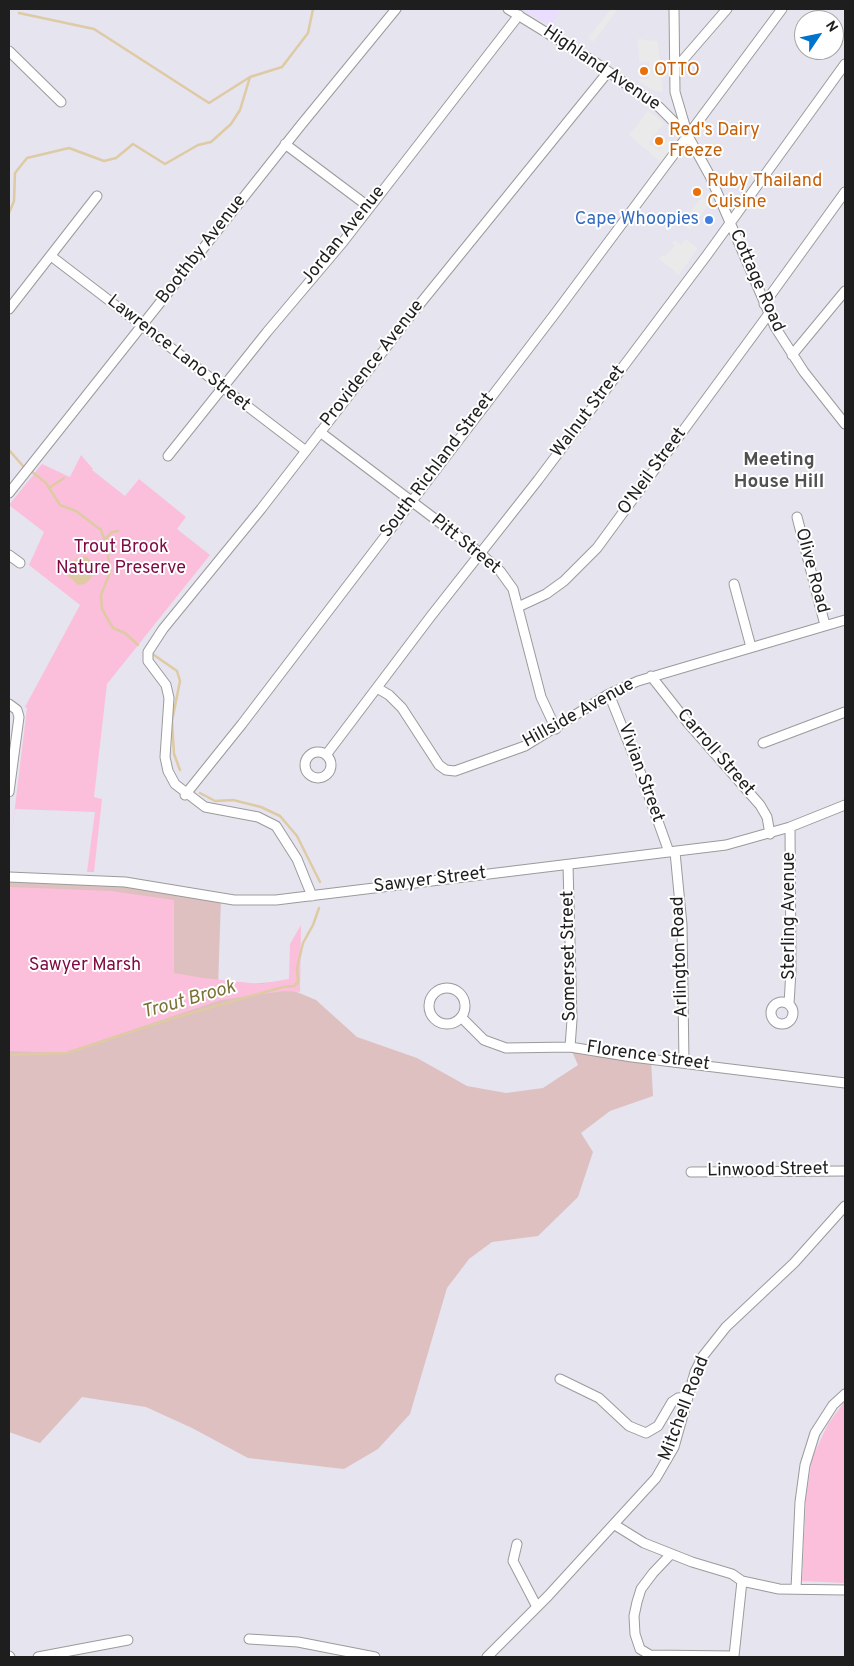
<!DOCTYPE html>
<html>
<head>
<meta charset="utf-8">
<style>
  body { margin:0 }
  #map { position:relative; width:854px; height:1666px; overflow:hidden; background:#e5e4ef; font-family:Overpass,sans-serif }
  canvas { display:block }
  .frame { position:absolute; inset:0; border:10px solid #1e1e1e; pointer-events:none }
  .north { position:absolute; left:794px; top:10px; width:50px; height:50px; box-sizing:border-box; background:#fff; border:1px solid #a5a5a5; border-radius:50%; rotate:56deg; font-size:14px; font-weight:700; line-height:20px; text-align:center; color:#1e1e1e }
  .north::after { content:''; display:block; margin:auto; width:18px; height:22px; background:#0074cc; clip-path:polygon(50% 0,100% 100%,50% 72%,0 100%) }
</style>
</head>
<body>
<div id="map">
<canvas width="854" height="1666"></canvas>
<div class="frame"></div>
<div class="north">N</div>
</div>
<script>
const ctx = document.querySelector('canvas').getContext('2d');
ctx.lineJoin = 'round';
function fillPath(path, color) { ctx.fillStyle = color; ctx.fill(path, 'evenodd'); }
const poly = rows => new Path2D(rows.map(r => 'M' + r).join(''));
function stroke(path, color, width, dash) { ctx.strokeStyle = color; ctx.lineWidth = width; ctx.lineCap = dash ? 'butt' : 'round'; ctx.setLineDash(dash || []); ctx.stroke(path); }
function write(font, color, halo, rows, align = 'center') {
  ctx.font = font + ' Overpass,sans-serif'; ctx.lineWidth = 4; ctx.setLineDash([]); ctx.textBaseline = 'middle'; ctx.strokeStyle = halo; ctx.fillStyle = color; for (const [text, x, y, turn = 0] of rows) {
    ctx.save(); ctx.translate(x, y); ctx.rotate((+turn || 0) * Math.PI / 180); ctx.textAlign = isNaN(turn) ? turn : align; if (halo) ctx.strokeText(text, 0, 0); ctx.fillText(text, 0, 0); ctx.restore();
  }
}
fillPath(poly([
  [520,9,560,9,552,25]
]), '#ebddff');
fillPath(poly([
  [9,877,92,879,221,898,218,987,273,982,316,1000,357,1037,417,1058,467,1086,506,1093,543,1088,578,1065,570,1047,651,1060,653,1096,610,1111,581,1133,593,1152,578,1197,538,1236,492,1242,469,1259,447,1288,410,1414,378,1449,344,1469,248,1458,192,1428,146,1407,82,1397,40,1443,9,1432]
]), '#dec0c1');
fillPath(poly([
  [81,455,93,469,92,470,125,496,139,479,186,517,177,529,210,555,107,684,94,797,102,799,94,872,87,872,95,812,15,809,9,856,27,708,25,707,80,605,29,565,44,532,9,505,42,464,70,477],
  [9,887,111,891,174,900,174,973,203,978,260,984,289,979,290,944,301,925,300,992,284,991,221,1000,63,1053,9,1051],
  [845,1401,845,1583,802,1581,806,1498,812,1458,828,1424]
]), '#fbbfdc');
fillPath(poly([
  [611,9,618,9,593,42,588,38],
  [638,39,658,41,663,92,653,90,639,82,639,79,649,79,649,62,639,62],
  [648,111,664,123,649,143,659,151,668,139,674,145,662,163,629,135],
  [703,196,708,205,690,230,680,223],
  [686,239,698,248,679,275,659,259,662,255,665,256,675,245,672,243,675,240,681,245]
]), '#eaeaea');
fillPath(poly([
  [86,556,94,565,91,578,85,584,78,585,59,568,63,564,72,564,76,558]
]), '#decaa3');
stroke(poly([
  [19,13,94,29,209,103,250,77,282,67,308,33,313,9],
  [9,213,14,201,15,173,27,158,69,148,104,161,116,158,133,144,165,164,198,145,211,142,231,124,240,110,250,77],
  [9,450,23,466],
  [31,471,46,483,60,505,76,511,101,530,107,546,110,572,101,595,102,609,113,628,125,633,138,645],
  [49,488,64,478],
  [106,538,112,532,118,531],
  [154,655,177,671,180,681,172,721,174,754,180,770],
  [200,793,215,801,233,800,261,807,280,816,297,836,320,882],
  [9,1055,67,1053,170,1019,283,987,294,986,298,982,297,968,303,943,313,925,319,908]
]), '#decaa3', 2.5);
const minor = poly([
  [508,9,596,63,659,107,684,132],
  [674,9,675,92,688,136,710,176,775,327,804,372,845,424],
  [9,51,61,102],
  [674,64,682,61,727,9],
  [285,144,369,207],
  [51,256,306,451],
  [764,304,845,192],
  [9,309,97,196],
  [792,355,845,291],
  [320,432,480,553,500,571,513,589,541,697,556,729],
  [168,456,267,332,343,242,519,15],
  [9,493,301,125,396,9],
  [797,517,825,625],
  [9,555,20,563],
  [734,584,751,647],
  [518,607,546,594,564,581,597,548,768,315],
  [651,676,688,723,760,805,767,817,770,834],
  [377,688,389,695,402,708,439,765,446,770,455,771,525,746,609,694,638,681,845,620],
  [609,694,641,774,669,852],
  [9,704,17,710,19,717,9,792],
  [763,743,845,712],
  '305 765a13 13 0 1 1 26 0a13 13 0 1 1-26 0Z',
  [326,755,431,616,538,480,707,255,845,64],
  [185,795,242,724,557,311,782,9],
  [675,852,682,925,684,1063],
  [568,865,572,1020,570,1047],
  [9,877,125,882,234,900,276,900,726,845,790,827,845,805],
  [312,896,297,859,276,826,258,817,205,807,175,784,168,771,165,757,169,698,166,685,148,661,148,652,163,629,261,509,415,310,608,72],
  '429 1006a18 18 0 1 1 36 0a18 18 0 1 1-36 0Z',
  '771 1013a11 11 0 1 1 22 0a11 11 0 1 1-22 0Z',
  [789,1004,791,970,790,827],
  [461,1017,484,1040,506,1048,570,1047,632,1057,845,1083],
  [691,1172,845,1171],
  [560,1379,599,1398,629,1426,646,1433,658,1426,672,1402,678,1398,688,1397],
  [615,1525,644,1543,692,1562,732,1574,742,1581,779,1589,845,1590],
  [517,1544,513,1561,537,1607],
  [671,1554,653,1573,641,1589,637,1602,634,1616,635,1634,640,1649,650,1655,734,1656,742,1581],
  [796,1589,800,1502,805,1465,815,1433,833,1405,845,1394],
  [249,1639,298,1642,375,1657],
  [9,1656,10,1657],
  [38,1657,128,1640],
  [487,1657,548,1596,656,1478,674,1447,695,1372,703,1356,726,1327,794,1263,845,1206]
]);
stroke(minor, '#9b9b9b', 11);
stroke(minor, '#fff', 9);
for (const [x, y, r, color] of [
  [644,71,5,"#e8710a"],
  [659,141,5,"#e8710a"],
  [697,192,5,"#e8710a"],
  [709,220,5,"#3f7fe0"]
]) { const dot = new Path2D(); dot.arc(x, y, r, 0, 2 * Math.PI); ctx.fillStyle = color; ctx.fill(dot); stroke(dot, '#fff', 2); }
write('18px', '#1e1e1e', '#fff', [
  ["Highland Avenue",601,69,34],
  ["Jordan Avenue",344,236,-51],
  ["Boothby Avenue",202,250,-52],
  ["Cottage Road",756,281,66],
  ["Lawrence Lano Street",178,354,38],
  ["Providence Avenue",373,364,-52],
  ["Walnut Street",589,412,-53],
  ["South Richland Street",438,466,-53],
  ["O'Neil Street",653,472,-54],
  ["Pitt Street",465,545,39],
  ["Olive Road",811,571,75],
  ["Hillside Avenue",579,714,-29],
  ["Carroll Street",715,753,49],
  ["Vivian Street",640,773,70],
  ["Sawyer Street",430,881,-7],
  ["Sterling Avenue",790,916,-90],
  ["Somerset Street",570,956,-91],
  ["Arlington Road",681,957,-92],
  ["Florence Street",648,1057,8],
  ["Linwood Street",768,1171,-1],
  ["Mitchell Road",685,1409,-69]
]);
write('18px', '#c56008', '#fff', [
  ["OTTO",654,71],
  ["Red's Dairy",669,131],
  ["Freeze",669,152],
  ["Ruby Thailand",707,182],
  ["Cuisine",707,203]
], 'left');
write('18px', '#366cbe', '#fff', [
  ["Cape Whoopies",699,220]
], 'right');
write('18px', '#7f0942', '#fff', [
  ["Trout Brook",121,548],
  ["Nature Preserve",121,569],
  ["Sawyer Marsh",85,966]
]);
write('bold 19px', '#515151', '#fff', [
  ["Meeting",779,461],
  ["House Hill",779,483]
]);
write('italic 19px', '#787335', '#fff', [
  ["Trout Brook",189,1001,-16]
]);
</script>
</body>
</html>
